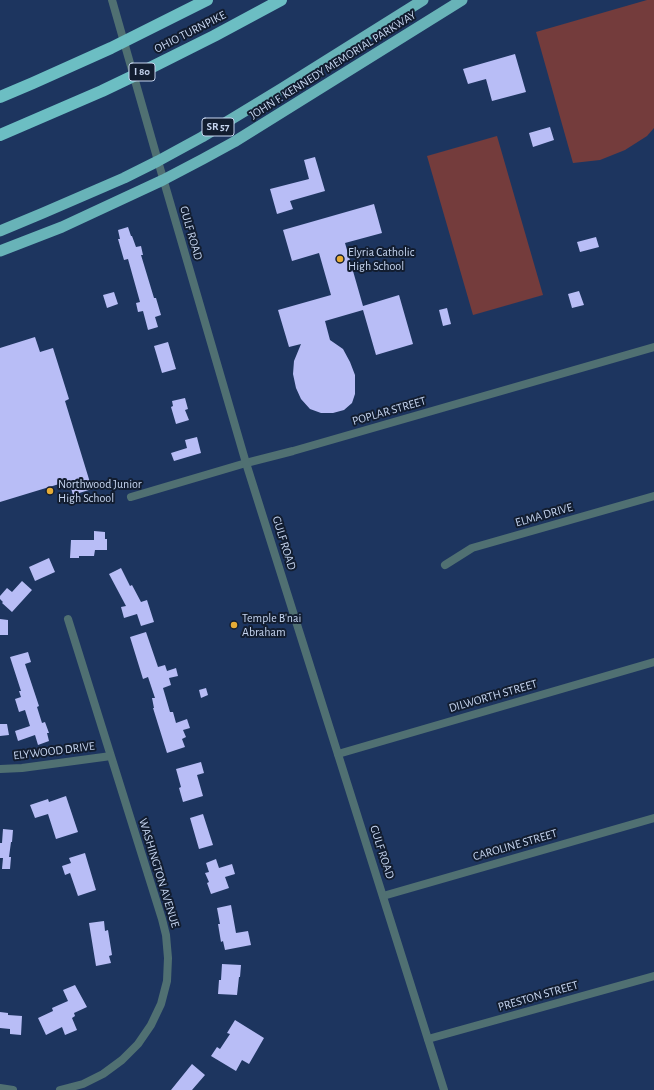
<!DOCTYPE html>
<html>
<head>
<meta charset="utf-8">
<style>
  body { margin:0 }
  canvas { display:block; background:#1d355f }
</style>
</head>
<body>
<canvas width="654" height="1090"></canvas>
<script>
const ctx = document.querySelector('canvas').getContext('2d');
ctx.lineJoin = 'round';
function fillPath(path, color) { ctx.fillStyle = color; ctx.fill(path, 'evenodd'); }
const poly = rows => new Path2D(rows.map(r => 'M' + r).join(''));
function stroke(path, color, width, dash) { ctx.strokeStyle = color; ctx.lineWidth = width; ctx.lineCap = dash ? 'butt' : 'round'; ctx.setLineDash(dash || []); ctx.stroke(path); }
function write(font, color, halo, rows, align = 'center') {
  ctx.font = font + ' "Alegreya Sans",sans-serif'; ctx.lineWidth = 4; ctx.setLineDash([]); ctx.textBaseline = 'middle'; ctx.strokeStyle = halo; ctx.fillStyle = color; for (const [text, x, y, turn = 0] of rows) {
    ctx.save(); ctx.translate(x, y); ctx.rotate((+turn || 0) * Math.PI / 180); ctx.textAlign = isNaN(turn) ? turn : align; if (halo) ctx.strokeText(text, 0, 0); ctx.fillText(text, 0, 0); ctx.restore();
  }
}
fillPath(poly([
  [647,0,654,0,654,128,647,136,625,150,600,160,573,163,536,32],
  [497,136,543,295,473,315,427,156]
]), '#743c3c');
fillPath(poly([
  [515,54,526,92,492,101,486,79,468,84,463,69],
  [550,127,554,140,533,147,529,133],
  [315,157,325,191,290,201,293,209,277,214,270,189,309,179,304,160],
  [374,204,382,233,345,243,363,306,399,295,413,344,376,355,363,310,325,321,330,340,343,349,350,362,355,375,355,394,352,403,344,410,333,413,321,413,310,409,301,399,296,388,293,374,294,361,301,344,289,347,278,310,331,295,319,253,292,261,283,230],
  [128,227,131,236,132,236,136,247,141,246,143,255,141,255,154,298,156,298,161,315,155,317,158,327,148,330,143,311,138,312,136,303,140,302,128,259,124,260,118,239,120,239,118,230],
  [596,237,599,247,580,252,577,242],
  [579,291,584,305,572,308,568,294],
  [114,292,118,304,107,308,103,295],
  [447,308,451,324,443,326,439,310],
  [35,337,40,352,53,348,69,399,65,401,92,489,73,495,69,481,0,502,0,348],
  [168,342,176,369,162,373,154,346],
  [185,398,188,409,185,410,189,420,176,424,171,407,173,406,172,401],
  [197,437,201,453,174,461,171,453,187,448,185,440],
  [94,531,105,532,105,539,107,539,107,550,95,550,94,556,79,556,79,558,70,558,71,540,94,540],
  [49,558,55,572,35,581,29,567],
  [121,568,130,586,132,585,141,602,147,600,154,622,141,626,137,614,124,618,121,607,126,606,109,574],
  [22,581,32,590,12,612,2,603,3,602,0,599,0,596,7,588,12,592],
  [0,619,8,620,8,635,0,635],
  [146,632,158,667,165,665,167,671,176,668,178,676,169,678,171,685,163,688,170,712,173,712,176,723,187,719,190,728,183,730,186,737,182,739,185,747,167,753,153,708,154,708,152,698,155,698,148,677,143,679,130,637],
  [28,652,31,662,25,664,39,706,37,707,42,723,45,722,49,733,47,733,49,741,38,745,35,735,18,741,15,731,30,726,25,710,19,712,15,699,21,697,19,691,21,691,10,657],
  [206,688,208,695,201,698,199,690],
  [0,724,7,724,9,735,0,736],
  [201,762,204,773,197,775,203,796,183,802,179,788,181,787,176,769],
  [66,796,78,832,56,839,48,814,35,818,30,805,48,799,49,802],
  [203,814,213,845,199,849,190,818],
  [3,829,13,830,12,842,11,842,9,857,11,857,10,869,2,869,3,858,0,858,0,843,2,843],
  [85,853,96,890,78,896,70,873,65,875,62,866,71,863,69,858],
  [216,859,219,868,232,864,235,874,225,877,229,888,211,894,207,883,209,882,205,873,209,872,206,863],
  [231,905,236,933,248,931,251,945,225,950,223,941,221,942,218,924,220,924,217,908],
  [104,921,105,931,108,930,112,955,109,956,111,963,96,966,89,923],
  [222,964,241,965,240,977,239,977,237,995,218,994,219,980,221,980],
  [75,985,87,1007,74,1013,75,1016,72,1018,77,1030,65,1035,62,1027,46,1035,38,1018,53,1011,52,1008,68,1001,63,990],
  [0,1012,8,1013,8,1015,22,1016,21,1035,10,1034,10,1029,0,1028],
  [235,1020,264,1038,249,1064,242,1060,236,1071,211,1056,217,1047,220,1049,230,1034,227,1033],
  [192,1064,205,1075,192,1090,171,1090]
]), '#b8bdf6');
stroke(poly([
  [131,497,246,463,293,451,654,347],
  [445,565,472,548,654,496],
  [338,754,654,662],
  [0,769,22,768,111,756],
  [383,896,654,818],
  [428,1039,654,976],
  [0,1088,13,1090],
  [60,1090,83,1084,103,1074,122,1060,138,1044,151,1025,161,1004,167,981,168,958,166,935,162,919,68,619]
]), '#507072', 8);
stroke(poly([
  [112,0,158,161,246,463,444,1090]
]), '#507072', 8);
stroke(poly([
  [0,231,43,213,124,178,158,161,202,137,281,89,423,0],
  [0,251,62,227,163,180,203,159,234,142,462,0]
]), '#68b3b8', 11);
stroke(poly([
  [0,97,33,83,111,48,207,0],
  [0,135,102,91,150,68,214,36,281,0]
]), '#6cbec3', 12);
for (const [x, y, r, color] of [
  [340,259,4,"#e6ac36"],
  [50,491,4,"#e6ac36"],
  [234,625,4,"#e6ac36"]
]) { const dot = new Path2D(); dot.arc(x, y, r, 0, 2 * Math.PI); ctx.fillStyle = color; ctx.fill(dot); stroke(dot, '#121d30', 1.5); }
for (const [x, y, w] of [
  [142,72,26],
  [218,127,32]
]) { const box = new Path2D(); box.roundRect(x - w / 2, y - 9, w, 18, 3); ctx.fillStyle = '#121d30'; ctx.fill(box); stroke(box, '#c6d5f0', 1); }
write('bold 11px', '#c6d5f0', null, [
  ["I 80",142,72],
  ["SR 57",218,127]
]);
write('12px', '#c6d5f0', '#121d30', [
  ["OHIO TURNPIKE",190,32,-27],
  ["JOHN F. KENNEDY MEMORIAL PARKWAY",333,65,-32],
  ["GULF ROAD",191,233,74],
  ["POPLAR STREET",389,411,-16],
  ["ELMA DRIVE",544,515,-16],
  ["GULF ROAD",284,543,73],
  ["DILWORTH STREET",493,696,-16],
  ["ELYWOOD DRIVE",54,751,-7],
  ["CAROLINE STREET",515,845,-16],
  ["GULF ROAD",382,852,72],
  ["WASHINGTON AVENUE",159,873,73],
  ["PRESTON STREET",538,996,-16]
]);
write('12px', '#c6d5f0', '#121d30', [
  ["Elyria Catholic",348,252],
  ["High School",348,266],
  ["Northwood Junior",58,484],
  ["High School",58,498],
  ["Temple B'nai",242,618],
  ["Abraham",242,632]
], 'left');
</script>
</body>
</html>
